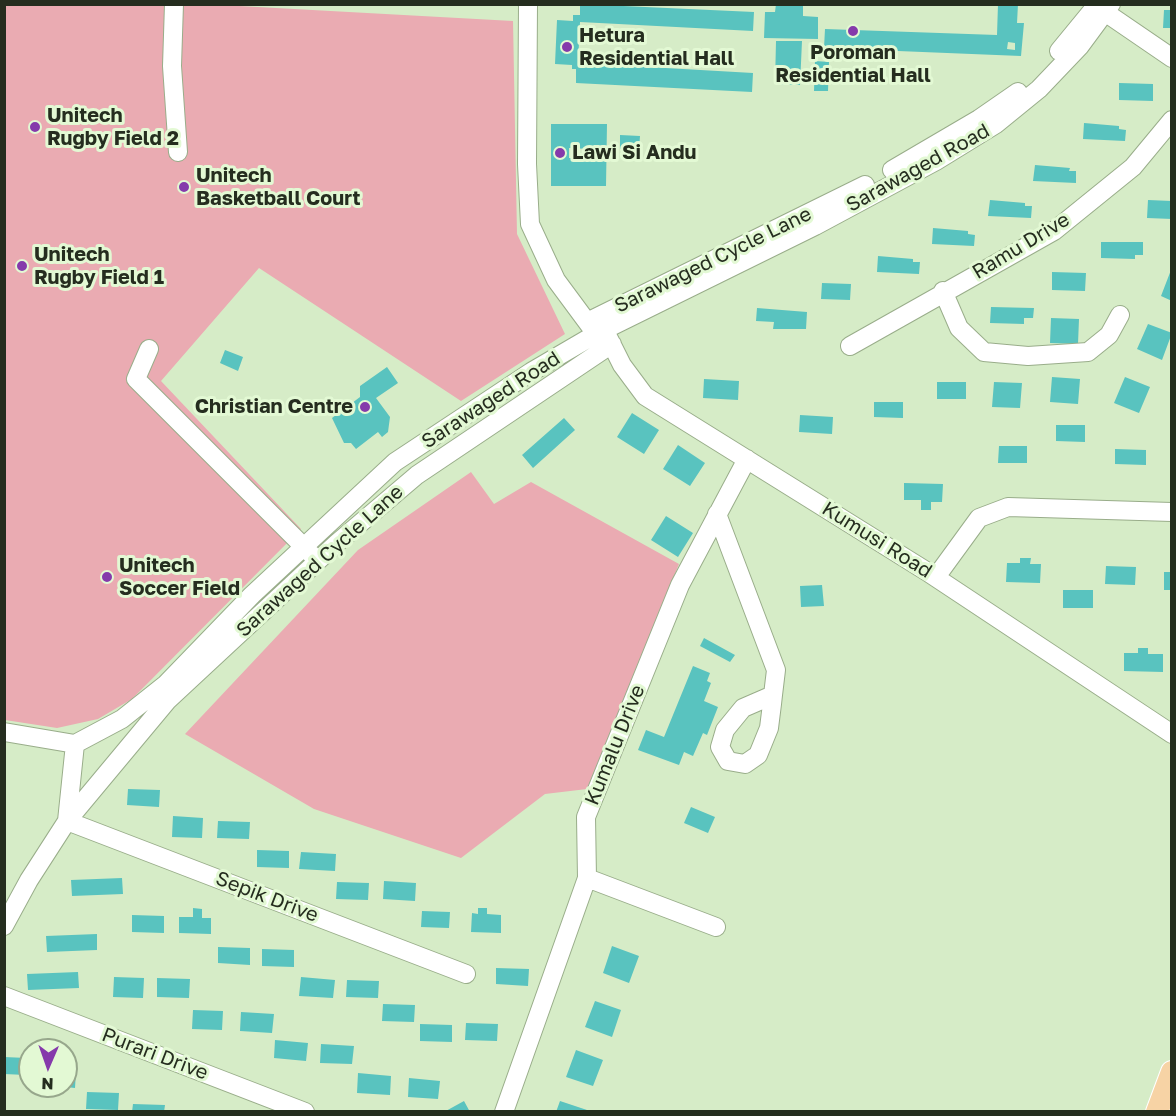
<!DOCTYPE html>
<html>
<head>
<meta charset="utf-8">
<style>
  body { margin:0 }
  #map { position:relative; width:1176px; height:1116px; overflow:hidden; background:#d6ecc7; font-family:"Golos Text",sans-serif }
  canvas { display:block }
  .frame { position:absolute; inset:0; border:6px solid #252d1f; pointer-events:none }
  .north { position:absolute; left:18px; top:1038px; width:60px; height:60px; box-sizing:border-box; background:#e3f9d4; border:2px solid #97a78c; border-radius:50%; rotate:182deg; font-size:16px; font-weight:700; line-height:24px; text-align:center; color:#252d1f }
  .north::after { content:''; display:block; margin:auto; width:21px; height:27px; background:#853aab; clip-path:polygon(50% 0,100% 100%,50% 72%,0 100%) }
</style>
</head>
<body>
<div id="map">
<canvas width="1176" height="1116"></canvas>
<div class="frame"></div>
<div class="north">N</div>
</div>
<script>
const ctx = document.querySelector('canvas').getContext('2d');
ctx.lineJoin = 'round';
function fillPath(path, color) { ctx.fillStyle = color; ctx.fill(path, 'evenodd'); }
const poly = rows => new Path2D(rows.map(r => 'M' + r).join(''));
function stroke(path, color, width, dash) { ctx.strokeStyle = color; ctx.lineWidth = width; ctx.lineCap = dash ? 'butt' : 'round'; ctx.setLineDash(dash || []); ctx.stroke(path); }
function write(font, color, halo, rows, align = 'center') {
  ctx.font = font + ' "Golos Text",sans-serif'; ctx.lineWidth = 6; ctx.setLineDash([]); ctx.textBaseline = 'middle'; ctx.strokeStyle = halo; ctx.fillStyle = color; for (const [text, x, y, turn = 0] of rows) {
    ctx.save(); ctx.translate(x, y); ctx.rotate((+turn || 0) * Math.PI / 180); ctx.textAlign = isNaN(turn) ? turn : align; if (halo) ctx.strokeText(text, 0, 0); ctx.fillText(text, 0, 0); ctx.restore();
  }
}
fillPath(poly([
  [203,4,513,21,517,234,565,334,461,401,259,268,161,381,301,529,132,699,98,719,57,728,5,720,5,5],
  [471,472,494,504,531,482,679,564,587,789,545,794,461,858,314,809,185,734,358,550]
]), '#eaabb2');
fillPath(poly([
  [580,4,754,12,753,31,580,22,578,63,753,73,752,92,576,83,576,69,572,69,572,65,555,64,557,20,573,21,573,15,580,15],
  [776,4,803,4,803,16,818,17,818,39,764,38,765,12,775,12],
  [998,4,1018,4,1017,23,1024,23,1021,56,824,48,825,29,997,35],
  [1008,42,1015,43,1015,50,1007,49],
  [1164,10,1172,10,1172,28,1163,28],
  [776,41,802,41,800,85,775,84],
  [815,61,829,62,828,91,814,91],
  [1119,83,1153,84,1153,101,1119,100],
  [1084,123,1119,126,1119,129,1126,130,1125,141,1083,139],
  [551,124,607,124,606,186,551,186],
  [569,148,590,149,590,158,569,158],
  [620,135,640,136,639,150,620,149],
  [1035,165,1070,168,1069,171,1076,171,1076,183,1033,181],
  [990,200,1025,203,1025,206,1032,206,1031,218,988,216],
  [1148,200,1172,201,1172,219,1147,218],
  [933,228,968,231,968,234,975,235,974,246,932,244],
  [1101,242,1143,242,1143,255,1135,255,1135,259,1101,258],
  [878,256,913,259,913,262,920,262,919,274,877,272],
  [1171,270,1172,270,1172,301,1161,296],
  [1052,272,1086,273,1085,291,1052,290],
  [822,283,851,284,850,300,821,299],
  [991,307,1034,308,1033,318,1024,318,1024,324,990,323],
  [757,308,807,312,806,329,773,329,774,322,756,321],
  [1051,318,1079,319,1078,344,1050,343],
  [1148,324,1172,333,1162,360,1137,349],
  [225,350,243,357,238,371,220,363],
  [387,367,398,383,376,398,390,417,388,432,382,437,378,432,356,449,351,443,344,443,332,418,360,397,360,386],
  [1052,377,1080,379,1078,404,1050,402],
  [1125,377,1150,387,1139,413,1114,403],
  [704,379,739,381,738,400,703,398],
  [937,382,966,382,966,399,937,399],
  [994,382,1022,383,1020,408,992,407],
  [874,402,903,402,903,418,874,417],
  [632,413,659,430,644,454,617,437],
  [800,415,833,417,832,434,799,432],
  [564,418,575,430,533,468,522,455],
  [1056,425,1085,425,1085,442,1056,441],
  [678,445,705,463,690,486,663,469],
  [999,446,1027,446,1027,463,998,463],
  [1115,449,1146,450,1146,465,1115,464],
  [904,483,943,484,942,502,931,502,931,510,921,510,921,500,904,500],
  [666,516,693,533,678,557,651,540],
  [1020,558,1031,558,1030,564,1041,564,1040,583,1006,582,1007,563,1020,563],
  [1106,566,1136,567,1135,585,1105,584],
  [1164,572,1172,572,1172,590,1164,590],
  [822,585,824,606,801,607,800,586],
  [1063,590,1093,590,1093,608,1063,608],
  [704,638,735,655,730,662,700,646],
  [1138,648,1148,648,1148,654,1163,654,1163,672,1124,671,1124,653,1138,653],
  [693,666,710,673,707,681,711,683,704,701,718,707,707,735,703,733,693,756,684,752,679,765,638,750,646,730,664,737],
  [128,789,160,790,159,807,127,805],
  [691,807,715,817,708,833,684,823],
  [173,816,203,818,202,838,172,837],
  [218,821,250,822,249,839,217,838],
  [257,850,289,851,289,868,257,867],
  [301,852,336,854,335,871,299,869],
  [122,878,123,894,72,896,71,880],
  [384,881,416,883,415,901,383,899],
  [337,882,369,883,368,900,336,899],
  [193,908,202,909,202,918,211,918,211,934,179,933,179,917,193,917],
  [478,908,487,908,487,914,501,915,501,933,471,932,472,913,478,914],
  [422,911,450,912,449,928,421,927],
  [132,915,164,916,164,933,132,932],
  [97,934,97,950,47,952,46,936],
  [612,946,639,956,629,983,603,973],
  [218,947,250,948,250,965,218,963],
  [262,949,294,950,294,967,262,966],
  [496,968,529,969,528,986,496,984],
  [78,972,79,988,28,990,27,974],
  [114,977,144,978,143,998,113,997],
  [301,977,335,980,333,998,299,996],
  [157,978,190,979,189,998,157,997],
  [347,980,379,981,378,998,346,997],
  [595,1001,621,1010,612,1037,585,1027],
  [383,1004,415,1005,414,1022,382,1021],
  [193,1010,223,1011,222,1030,192,1029],
  [241,1012,274,1014,272,1033,240,1031],
  [466,1023,498,1024,497,1041,465,1040],
  [420,1024,452,1025,452,1042,420,1041],
  [275,1040,308,1043,306,1061,274,1058],
  [321,1044,354,1046,352,1064,320,1063],
  [576,1050,603,1060,593,1086,566,1077],
  [4,1057,27,1058,26,1075,4,1074],
  [66,1071,76,1071,75,1088,66,1087],
  [358,1073,391,1076,390,1095,357,1093],
  [409,1078,440,1081,438,1099,408,1097],
  [87,1092,119,1093,118,1110,86,1109],
  [464,1101,470,1112,444,1112],
  [560,1101,590,1111,589,1112,556,1112],
  [133,1104,165,1105,164,1112,132,1112]
]), '#59c3bf');
const minor = poly([
  [174,4,172,66,178,152],
  [528,4,527,164,530,224,556,280,593,330],
  [1096,6,1172,58],
  [1059,51,1096,6],
  [892,170,979,119,1018,92],
  [943,291,959,328,984,352,1028,356,1088,352,1109,335,1120,315],
  [587,322,865,185],
  [606,333,622,365,645,396,926,571,1172,734],
  [850,346,1054,231,1133,167,1172,120],
  [149,349,136,379,312,555],
  [717,514,776,670,773,695,772,704,769,728,758,755,745,764,728,761,720,747,725,730,743,708,773,695],
  [936,577,979,518,1008,507,1172,512],
  [4,732,75,744],
  [67,821,167,701,337,543,417,475,612,344],
  [67,821,466,974],
  [587,878,716,927],
  [4,926,29,880,67,821,75,744,122,719,166,684,252,595,395,462,531,372,596,334,815,226,936,161,996,124,1039,89,1080,46,1111,4],
  [4,996,305,1112],
  [504,1112,587,878,586,817,680,585,747,459]
]);
const major = poly([
  [1157,1112,1172,1072]
]);
stroke(minor, '#99ad8a', 20);
stroke(major, '#fff', 24);
stroke(minor, '#fff', 18);
stroke(major, '#f7d3a5', 22);
for (const [x, y, r, color] of [
  [853,31,6,"#853aab"],
  [567,47,6,"#853aab"],
  [35,127,6,"#853aab"],
  [560,153,6,"#853aab"],
  [184,187,6,"#853aab"],
  [22,266,6,"#853aab"],
  [365,407,6,"#853aab"],
  [107,577,6,"#853aab"]
]) { const dot = new Path2D(); dot.arc(x, y, r, 0, 2 * Math.PI); ctx.fillStyle = color; ctx.fill(dot); stroke(dot, '#e3f9d4', 2); }
write('bold 20px', '#252d1f', '#e3f9d4', [
  ["Hetura",579,36],
  ["Residential Hall",579,59],
  ["Poroman",853,53,"center"],
  ["Residential Hall",853,76,"center"],
  ["Unitech",47,116],
  ["Rugby Field 2",47,139],
  ["Lawi Si Andu",572,153],
  ["Unitech",196,176],
  ["Basketball Court",196,199],
  ["Unitech",34,255],
  ["Rugby Field 1",34,278],
  ["Christian Centre",353,407,"right"],
  ["Unitech",119,566],
  ["Soccer Field",119,589]
], 'left');
write('20px', '#252d1f', '#e3f9d4', [
  ["Sarawaged Road",918,168,-29],
  ["Ramu Drive",1021,246,-31],
  ["Sarawaged Cycle Lane",713,260,-26],
  ["Sarawaged Road",491,400,-33],
  ["Kumusi Road",877,540,32],
  ["Sarawaged Cycle Lane",320,561,-42],
  ["Kumalu Drive",615,745,-68],
  ["Sepik Drive",267,897,21],
  ["Purari Drive",155,1054,21]
]);
</script>
</body>
</html>
